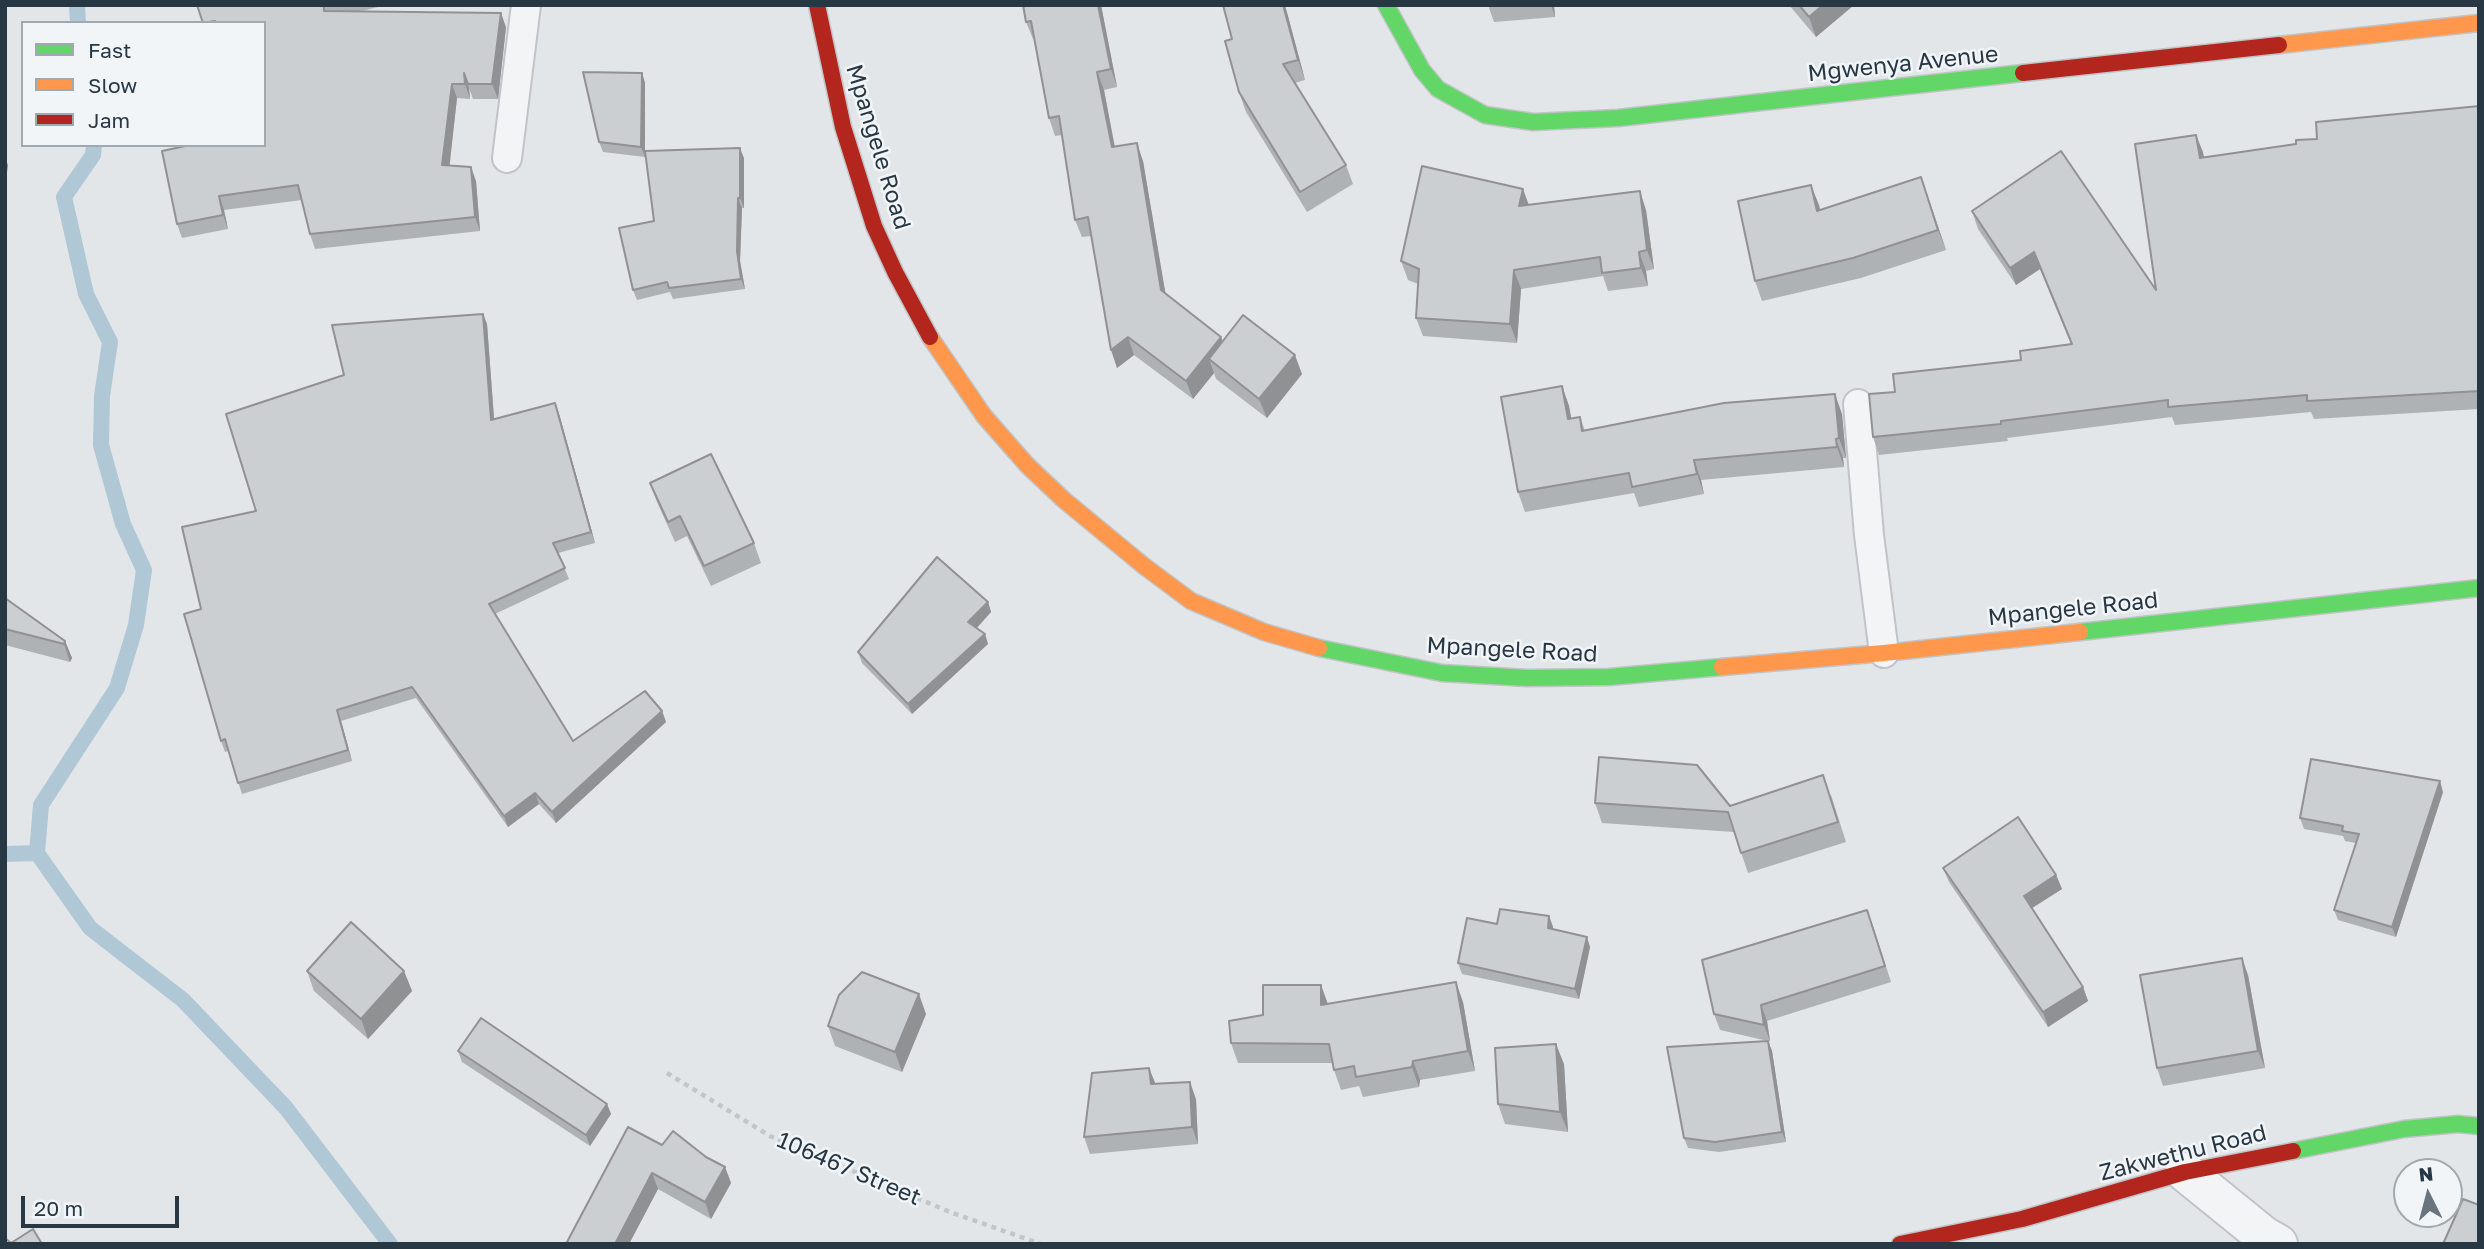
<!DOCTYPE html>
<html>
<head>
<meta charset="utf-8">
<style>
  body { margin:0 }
  #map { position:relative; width:2484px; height:1249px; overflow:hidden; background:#e3e6e9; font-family:"Golos Text",sans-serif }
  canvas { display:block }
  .frame { position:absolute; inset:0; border:7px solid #283744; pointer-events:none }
  .legend { position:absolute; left:21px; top:21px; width:245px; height:126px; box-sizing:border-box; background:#f1f5f8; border:2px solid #a1a9b0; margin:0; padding:9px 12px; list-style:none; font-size:21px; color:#283744 }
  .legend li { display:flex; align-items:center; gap:14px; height:35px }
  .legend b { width:35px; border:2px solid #a1a9b0 }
  .north { position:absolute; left:2393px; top:1158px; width:70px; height:70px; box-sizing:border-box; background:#f1f5f8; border:2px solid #a1a9b0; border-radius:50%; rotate:354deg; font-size:19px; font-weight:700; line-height:28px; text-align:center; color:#283744 }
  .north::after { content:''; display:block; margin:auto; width:24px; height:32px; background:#69747e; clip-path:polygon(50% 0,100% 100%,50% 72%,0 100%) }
  .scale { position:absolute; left:21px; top:1196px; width:158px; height:32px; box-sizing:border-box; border:4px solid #283744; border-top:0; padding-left:9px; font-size:21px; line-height:24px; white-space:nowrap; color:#283744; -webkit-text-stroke:5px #f1f5f8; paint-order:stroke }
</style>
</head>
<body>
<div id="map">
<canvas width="2484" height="1249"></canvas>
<div class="frame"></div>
<ul class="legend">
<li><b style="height:9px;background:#63d668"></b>Fast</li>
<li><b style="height:9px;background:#ff974d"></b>Slow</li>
<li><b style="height:9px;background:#b3261e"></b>Jam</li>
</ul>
<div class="north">N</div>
<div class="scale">20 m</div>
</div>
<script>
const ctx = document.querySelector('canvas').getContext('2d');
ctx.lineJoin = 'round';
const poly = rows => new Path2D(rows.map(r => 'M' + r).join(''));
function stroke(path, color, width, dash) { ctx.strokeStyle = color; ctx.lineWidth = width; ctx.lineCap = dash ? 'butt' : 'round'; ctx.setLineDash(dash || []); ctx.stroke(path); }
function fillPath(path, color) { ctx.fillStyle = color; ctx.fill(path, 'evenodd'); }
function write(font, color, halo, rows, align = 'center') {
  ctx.font = font + ' "Golos Text",sans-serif'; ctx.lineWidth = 5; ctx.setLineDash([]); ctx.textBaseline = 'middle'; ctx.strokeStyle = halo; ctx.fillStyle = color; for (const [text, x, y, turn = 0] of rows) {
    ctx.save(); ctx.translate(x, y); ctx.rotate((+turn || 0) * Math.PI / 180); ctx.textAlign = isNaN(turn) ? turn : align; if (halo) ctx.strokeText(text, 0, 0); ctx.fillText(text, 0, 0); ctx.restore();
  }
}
stroke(poly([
  [77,5,78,23],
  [94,145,93,155,64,197,86,294,110,342,102,396,101,445,123,524,144,570,136,625,117,688,41,805,37,853,90,928,183,1000,286,1108,390,1244],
  [5,854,37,853]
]), '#b0c8d5', 16);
const lane = poly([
  [507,158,526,5],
  [1858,404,1869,535,1884,653]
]);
const street = poly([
  [2185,1172,2264,1236,2278,1244]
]);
const fast = poly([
  [1386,5,1422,70,1438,89,1485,115,1533,122,1618,118,2023,73],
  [2080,632,2479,588],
  [1319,648,1442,673,1527,678,1609,677,1722,667],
  [2293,1151,2404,1129,2458,1124,2479,1126]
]);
const slow = poly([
  [2279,45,2479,23],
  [930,337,984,416,1027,465,1064,500,1144,566,1191,601,1264,632,1319,648],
  [1722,667,1884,653,2080,632]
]);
const jam = poly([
  [817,5,843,127,874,226,895,272,930,337],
  [2023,73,2279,45],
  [1900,1244,2022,1219,2185,1172,2293,1151]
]);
stroke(lane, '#c1c4c7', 32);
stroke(street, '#c1c4c7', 42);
stroke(fast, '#c1c4c7', 19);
stroke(slow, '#c1c4c7', 19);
stroke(jam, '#c1c4c7', 19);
stroke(poly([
  [667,1073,770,1136,950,1212,1041,1244]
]), '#c1c6c9', 4.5, [5, 5]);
stroke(lane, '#f3f4f5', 28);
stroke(street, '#f3f4f5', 38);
stroke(fast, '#63d668', 16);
stroke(slow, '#ff974d', 16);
stroke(jam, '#b3261e', 16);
fillPath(poly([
  [197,5,386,5,362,11,506,27,498,99,473,99,469,88,470,99,457,98,449,165,476,181,480,231,315,249,310,234,302,200,224,210,228,229,182,238,177,224,264,145,264,23,203,23],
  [1101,5,1117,87,1104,90,1115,147,1143,161,1165,293,1221,337,1223,341,1302,374,1267,418,1216,379,1214,373,1193,399,1134,355,1117,368,1091,236,1082,237,1075,220,1062,135,1055,136,1049,118,1034,39,1033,39,1026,22],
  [1223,5,1285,5,1305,80,1295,83,1346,165,1353,184,1307,212,1246,112,1239,92,1232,39],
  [1488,5,1554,5,1555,17,1494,22],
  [1789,5,1854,5,1816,37],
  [642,73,645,83,645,157,603,152,599,142],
  [2479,106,2479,409,2314,419,2311,412,2175,425,2172,417,2007,438,2008,441,1879,455,1873,437,1895,392,2021,360,2071,344,2040,269,2016,285,1978,229,1972,211,2156,290,2196,135,2204,157,2296,144,2317,139],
  [744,158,744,208,742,208,740,261,745,289,673,299,670,292,637,300,633,290],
  [1921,177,1946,250,1861,278,1762,301,1755,281,1819,205,1820,210],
  [1529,205,1646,210,1654,269,1646,271,1648,286,1608,291,1603,276,1521,289,1517,343,1423,336,1416,318,1418,284,1408,280,1401,261],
  [483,314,487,324,494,420,555,403,559,414,595,543,558,553,569,579,495,614,573,741,662,711,666,722,556,823,539,804,508,827,416,698,341,721,352,761,242,794,228,751,225,752,221,741,201,609,256,511,344,375],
  [1562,386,1569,406,1571,418,1580,417,1585,431,1842,414,1846,458,1843,458,1844,467,1701,480,1704,494,1639,507,1634,493,1525,512,1518,492],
  [650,483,754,543,761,563,711,586,687,536,675,542,657,502],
  [5,598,65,641,72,658,70,662,5,645],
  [988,602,991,612,977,628,985,634,988,644,912,714,862,663,858,652],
  [2443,792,2396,937,2338,920,2334,910,2356,843,2345,841,2343,836,2304,829,2300,818],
  [1831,795,1846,842,1748,873,1734,832,1602,823,1595,803,1730,806],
  [1943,868,2056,875,2062,889,2032,908,2083,987,2088,1001,2048,1027,1949,882],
  [1549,916,1553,927,1553,930,1590,947,1579,999,1462,974,1458,963,1497,924],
  [1873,926,1891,982,1767,1021,1770,1041,1768,1041,1772,1051,1786,1142,1719,1152,1688,1148,1684,1138,1768,1041,1720,1030,1714,1014],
  [307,971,404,971,412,991,368,1039,314,991],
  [2248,975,2265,1068,2163,1086,2157,1068],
  [1321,985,1328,1004,1463,1002,1475,1071,1420,1080,1419,1087,1363,1097,1359,1086,1341,1090,1334,1070,1333,1063,1238,1063,1231,1043,1263,1015],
  [926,1014,902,1072,835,1046,828,1026],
  [458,1051,607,1104,611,1114,590,1146,462,1062],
  [1564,1064,1568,1132,1505,1124,1498,1104],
  [1149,1068,1155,1084,1196,1099,1198,1144,1090,1154,1084,1137],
  [662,1145,706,1157,725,1167,731,1183,711,1219,658,1189,629,1244,567,1244,567,1242]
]), '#afb2b4');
fillPath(poly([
  [1098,5,1101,5,1117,87,1111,69],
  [1283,5,1285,5,1305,80,1298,60],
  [1551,5,1554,5,1555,17],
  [1823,5,1854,5,1816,37,1809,17],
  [501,13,506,27,498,99,492,84],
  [1097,72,1104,90,1118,165,1112,147],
  [464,73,469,88,470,99,465,84],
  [642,73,645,83,645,157,641,147],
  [452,84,457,98,448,180,442,165],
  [2196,135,2203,152,2207,175,2200,158],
  [1137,143,1143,161,1168,308,1161,290],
  [740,148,744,158,744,208,740,198],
  [5,158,8,165,5,188],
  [471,167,476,181,480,231,475,217],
  [1921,177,1928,197,1946,250,1938,230],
  [1811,185,1819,205,1824,231,1817,211],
  [1523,189,1530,208,1519,206],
  [1640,191,1646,210,1654,269,1647,250],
  [219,196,224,210,228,229,223,215],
  [738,198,742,208,740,261,745,289,741,279,737,251],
  [1639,252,1646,271,1648,286,1641,268],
  [2034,252,2040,269,2016,285,2010,268],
  [1514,270,1521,289,1517,343,1510,324],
  [483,314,487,324,495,431,491,420],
  [1128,337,1134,355,1117,368,1111,350],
  [1221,337,1228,355,1209,359,1214,373,1193,399,1186,381],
  [1295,355,1302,374,1267,418,1259,399],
  [1562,386,1569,406,1575,439,1568,419],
  [1835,394,1842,414,1846,458,1839,438],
  [555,403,559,414,595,543,591,532],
  [5,424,7,430,5,459],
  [1836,439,1843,458,1844,467,1837,447],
  [1694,460,1701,480,1704,494,1697,474],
  [988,602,991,612,972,633,968,622],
  [985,634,988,644,912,714,908,704],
  [65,641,72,658,70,662,64,644],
  [337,710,341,721,352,761,348,750],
  [662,711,666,722,556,823,552,812],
  [2440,781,2443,792,2396,937,2392,927],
  [535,793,539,804,508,827,504,816],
  [2056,875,2062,889,2029,910,2024,896],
  [1549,916,1553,927,1551,939,1548,928],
  [1587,937,1590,947,1579,999,1575,989],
  [2242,958,2248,975,2265,1068,2258,1051],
  [404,971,412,991,368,1039,361,1019],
  [1456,982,1463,1002,1475,1071,1468,1051],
  [1321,985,1328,1005,1321,1005],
  [2083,987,2088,1001,2048,1027,2043,1012],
  [919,994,926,1014,902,1072,895,1052],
  [1761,1005,1767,1021,1770,1041,1764,1025],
  [1768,1041,1772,1051,1786,1142,1782,1132],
  [1556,1044,1564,1064,1568,1132,1560,1112],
  [1413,1061,1420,1080,1419,1087,1412,1067],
  [1149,1068,1156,1085,1151,1084],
  [1190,1082,1196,1099,1198,1144,1192,1127],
  [607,1104,611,1114,590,1146,586,1135],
  [725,1167,731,1183,711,1219,705,1202],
  [652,1173,658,1189,629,1244,615,1244]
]), '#8f9192');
const building = poly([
  [197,5,325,5,324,6,324,11,501,13,492,84,468,84,464,73,465,84,452,84,442,165,471,167,475,217,310,234,298,185,219,196,223,215,177,224,162,151,190,145,264,145,264,23,215,23,215,21,203,23,197,5],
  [1023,5,1098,5,1111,69,1097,72,1112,147,1137,143,1161,290,1221,337,1186,381,1128,337,1111,350,1088,217,1075,220,1059,116,1049,118,1031,21,1026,22,1023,5],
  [1223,5,1283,5,1298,60,1283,64,1346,165,1300,192,1239,92,1225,41,1232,39,1223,5],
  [1799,5,1823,5,1809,17,1799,5],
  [583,72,642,73,641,147,599,142,583,72],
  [2479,106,2479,391,2307,401,2307,395,2168,407,2168,400,2001,421,2001,424,1873,437,1869,394,1895,392,1893,374,2021,360,2020,351,2072,344,2034,252,2010,268,1972,211,2061,151,2156,290,2135,144,2196,135,2200,158,2296,144,2296,140,2317,139,2316,122,2479,106],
  [740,148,740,198,738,198,737,251,741,279,669,288,667,282,633,290,619,228,654,221,645,151,740,148],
  [1422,166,1523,189,1519,206,1640,191,1647,250,1639,252,1641,268,1602,273,1600,257,1514,270,1510,324,1416,318,1419,269,1401,261,1422,166],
  [1921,177,1938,230,1853,258,1755,281,1738,201,1811,185,1817,211,1921,177],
  [483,314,491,420,555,403,591,532,553,543,565,568,489,604,573,741,645,691,662,711,552,812,535,793,504,816,412,687,337,710,348,750,238,783,225,739,221,741,184,614,201,609,182,527,256,511,226,414,344,375,332,325,483,314],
  [1243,315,1295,355,1259,399,1209,359,1243,315],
  [1562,386,1568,419,1580,417,1582,431,1724,403,1835,394,1839,438,1836,439,1837,447,1694,460,1697,474,1632,487,1629,473,1518,492,1501,397,1562,386],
  [711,454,754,543,704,566,680,516,668,522,650,483,711,454],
  [937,557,988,602,968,622,985,634,908,704,858,652,937,557],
  [5,598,65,641,64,644,5,629,5,598],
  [1599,757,1697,765,1730,806,1823,775,1838,822,1741,853,1728,812,1595,803,1599,757],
  [2311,759,2440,781,2392,927,2334,910,2359,834,2342,831,2343,826,2300,818,2311,759],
  [2018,817,2056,875,2024,896,2083,987,2043,1012,1943,868,2018,817],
  [1500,909,1549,916,1548,928,1587,937,1575,989,1458,963,1467,918,1497,924,1500,909],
  [1867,910,1885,966,1761,1005,1764,1025,1714,1014,1702,960,1867,910],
  [351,922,404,971,361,1019,307,971,351,922],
  [2242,958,2258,1051,2157,1068,2140,975,2242,958],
  [862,972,919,994,895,1052,828,1026,839,995,862,972],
  [1456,982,1468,1051,1413,1061,1412,1067,1356,1077,1354,1066,1334,1070,1329,1044,1231,1043,1229,1021,1263,1015,1263,985,1321,985,1321,1005,1456,982],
  [481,1018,607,1104,586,1135,458,1051,481,1018],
  [1768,1041,1782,1132,1715,1142,1684,1138,1667,1047,1768,1041],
  [1556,1044,1560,1112,1498,1104,1495,1048,1556,1044],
  [1149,1068,1151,1084,1190,1082,1192,1127,1084,1137,1092,1073,1149,1068],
  [628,1127,662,1145,673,1131,706,1157,725,1167,705,1202,652,1173,615,1244,570,1244,567,1242,628,1127],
  [2463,1199,2479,1205,2479,1244,2443,1244,2463,1199],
  [33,1229,42,1244,5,1244,5,1238,11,1243,33,1229]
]);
fillPath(building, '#cccfd1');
stroke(building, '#8f9192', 2);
write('23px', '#283744', '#f1f5f8', [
  ["Mgwenya Avenue",1903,64,-6],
  ["Mpangele Road",878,147,73],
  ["Mpangele Road",2073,609,-6],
  ["Mpangele Road",1512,650,3],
  ["Zakwethu Road",2183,1153,-14],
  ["106467 Street",849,1169,23]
]);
</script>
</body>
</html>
